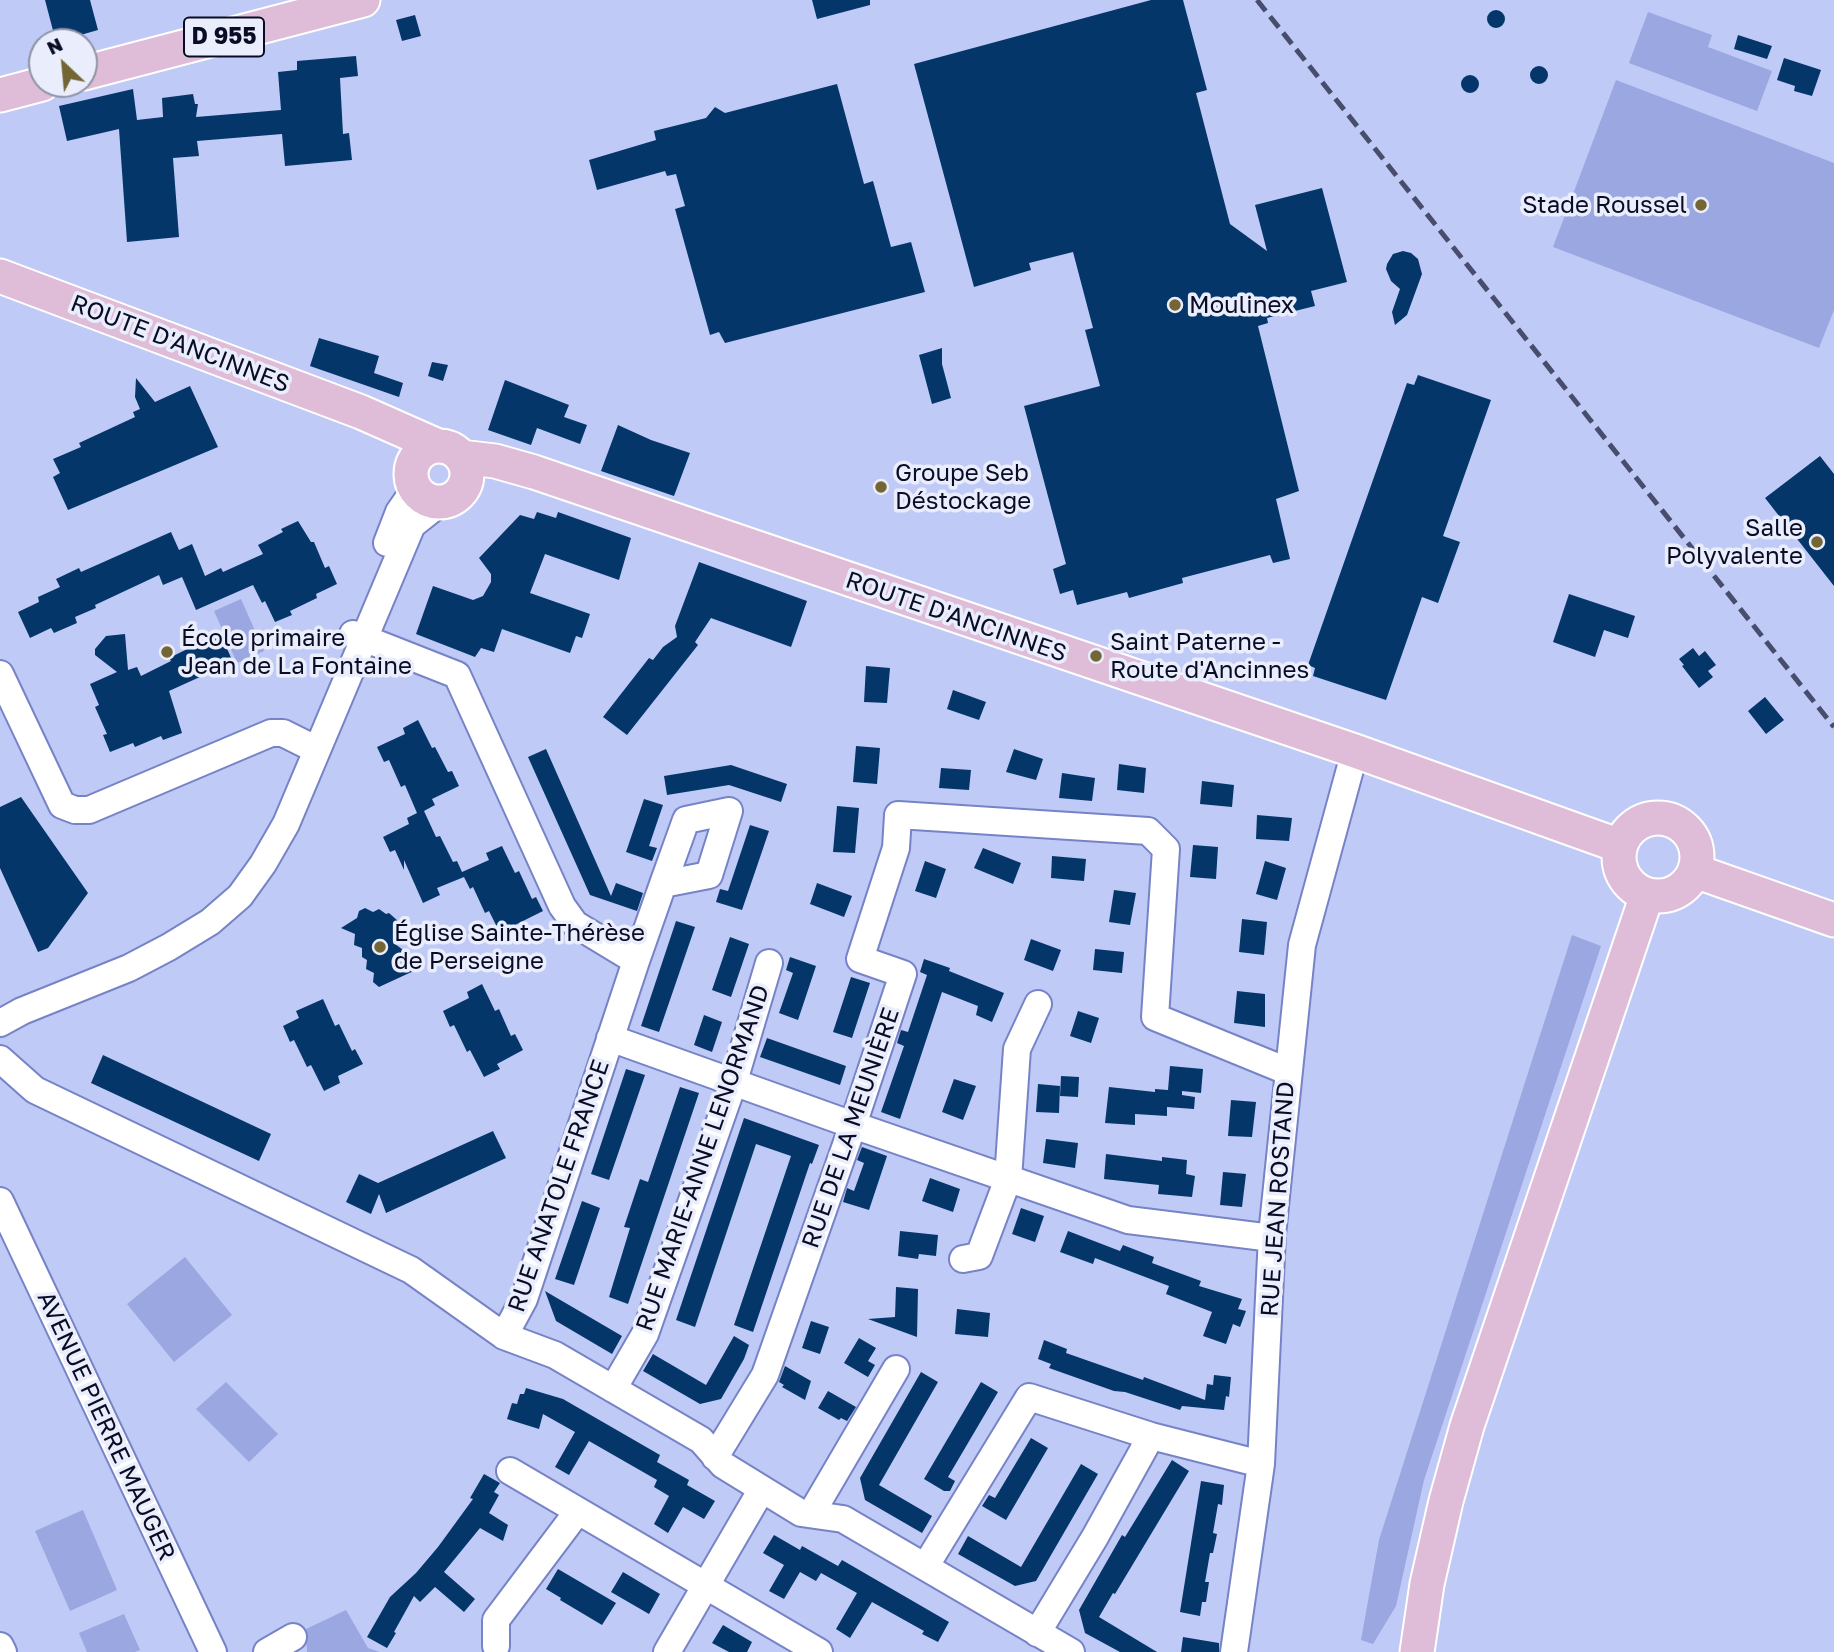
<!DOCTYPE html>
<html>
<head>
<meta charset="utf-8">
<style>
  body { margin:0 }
  #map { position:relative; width:1834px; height:1652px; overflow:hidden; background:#c0caf6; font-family:"Golos Text",sans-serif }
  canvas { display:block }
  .north { position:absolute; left:28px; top:28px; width:70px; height:70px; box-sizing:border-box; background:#e9edfc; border:2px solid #8f93a6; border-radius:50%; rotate:334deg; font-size:19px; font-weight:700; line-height:28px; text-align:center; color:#090c25 }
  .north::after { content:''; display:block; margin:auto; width:24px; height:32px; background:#746634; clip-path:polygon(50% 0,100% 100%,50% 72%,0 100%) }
</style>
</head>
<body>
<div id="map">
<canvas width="1834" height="1652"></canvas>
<div class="north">N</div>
</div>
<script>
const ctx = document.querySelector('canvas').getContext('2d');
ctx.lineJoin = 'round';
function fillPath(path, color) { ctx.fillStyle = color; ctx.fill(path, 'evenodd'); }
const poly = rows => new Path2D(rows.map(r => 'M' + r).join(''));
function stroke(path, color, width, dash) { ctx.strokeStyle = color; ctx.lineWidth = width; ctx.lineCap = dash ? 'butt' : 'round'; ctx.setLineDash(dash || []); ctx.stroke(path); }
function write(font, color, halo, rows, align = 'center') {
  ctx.font = font + ' "Golos Text",sans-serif'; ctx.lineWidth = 7; ctx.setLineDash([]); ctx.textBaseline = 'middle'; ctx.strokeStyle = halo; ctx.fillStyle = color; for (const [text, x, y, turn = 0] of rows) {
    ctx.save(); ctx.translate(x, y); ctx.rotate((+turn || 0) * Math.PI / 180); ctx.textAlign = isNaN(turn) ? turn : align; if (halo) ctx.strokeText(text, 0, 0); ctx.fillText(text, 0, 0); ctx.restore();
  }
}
fillPath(poly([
  [1648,12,1712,35,1708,47,1772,71,1757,111,1629,63],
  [1616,80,1834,163,1834,310,1819,348,1553,247],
  [241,599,264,651,237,663,214,611],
  [1572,935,1601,946,1424,1480,1396,1606,1373,1644,1361,1640,1379,1540],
  [185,1257,232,1315,174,1362,127,1304],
  [226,1382,278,1434,249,1462,196,1409],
  [83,1510,117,1590,70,1611,35,1531],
  [346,1610,368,1648,380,1652,307,1652,306,1629],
  [124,1614,140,1650,135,1652,87,1652,79,1633]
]), '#9aa7e0');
fillPath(poly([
  [45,0,90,0,98,30,56,42],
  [812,0,870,0,870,5,817,19],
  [1151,0,1183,0,1207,90,1196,93,1230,224,1267,251,1255,205,1322,188,1347,282,1311,291,1315,306,1267,318,1268,323,1258,326,1299,491,1276,499,1290,559,1273,563,1270,555,1182,578,1183,583,1129,598,1127,592,1077,605,1073,590,1060,594,1053,569,1066,564,1024,406,1100,386,1085,330,1093,328,1073,252,1029,263,1031,270,974,287,914,64],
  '1487 19a9 9 0 1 1 18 0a9 9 0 1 1-18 0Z',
  [415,15,421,36,402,41,396,20],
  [1738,35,1772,46,1767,59,1734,49],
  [356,56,358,76,340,78,343,134,349,133,352,160,285,166,282,134,197,141,199,156,173,158,179,237,127,242,119,129,67,141,59,106,133,89,137,120,163,117,162,98,193,94,195,104,198,104,196,117,281,110,278,72,297,70,297,61],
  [1784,58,1821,70,1812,96,1794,91,1795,86,1777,80],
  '1530 75a9 9 0 1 1 18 0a9 9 0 1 1-18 0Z',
  '1461 84a9 9 0 1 1 18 0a9 9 0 1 1-18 0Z',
  [837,84,864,184,873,181,891,247,911,242,925,292,725,343,719,332,710,335,675,209,685,206,676,174,667,176,665,171,597,190,589,160,656,140,654,131,706,118,715,107,725,113],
  [1403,251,1411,253,1418,259,1422,274,1407,315,1395,325,1392,312,1400,289,1391,281,1386,269,1387,264,1393,254],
  [319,338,379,356,374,373,403,383,399,397,310,366],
  [942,348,942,364,951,398,932,404,919,355],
  [432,362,448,365,443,381,428,376],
  [1418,375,1491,400,1443,536,1460,542,1438,603,1422,597,1386,700,1313,676,1315,668,1308,665,1407,383,1414,385],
  [136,378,155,402,190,386,218,447,68,510,53,477,60,473,53,459,81,447,79,443,135,417,133,412,140,409,135,397],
  [505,380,569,405,564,417,587,425,580,444,537,428,531,445,488,430],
  [618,425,651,440,690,453,674,496,601,471],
  [1820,456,1834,474,1834,586,1765,498],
  [537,512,556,518,558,512,631,538,619,580,545,554,530,593,590,614,582,638,576,636,570,653,502,629,494,652,481,648,475,657,416,634,433,586,473,600,483,596,491,582,491,574,479,558,520,515,534,519],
  [298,521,311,542,314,542,325,568,329,566,337,584,316,594,317,598,290,611,292,615,275,622,265,601,262,603,253,585,196,610,182,577,163,585,159,575,95,605,96,608,75,617,77,623,54,633,51,628,30,638,18,612,39,602,38,597,60,587,56,579,79,568,81,572,171,532,179,550,192,544,205,576,221,568,223,572,263,554,258,545,283,532,281,529],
  [699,562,807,601,791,647,711,618,695,642,698,645,627,735,603,717,649,658,653,660,663,647,677,637,675,626],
  [1569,594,1635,616,1628,638,1604,630,1595,657,1553,642],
  [220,633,233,662,169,691,182,733,163,740,161,736,135,747,133,743,110,752,103,735,107,734,95,707,99,705,90,684,117,672,95,655,95,649,106,636,125,634,128,670,137,667,141,676,171,661,169,658],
  [1693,648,1699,656,1705,651,1716,665,1708,671,1713,677,1699,688,1682,666,1684,665,1679,659],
  [866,666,890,668,887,703,864,702],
  [953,690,986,702,979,720,947,709],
  [1765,697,1784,720,1766,734,1748,711],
  [418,720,432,748,435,747,448,772,452,771,459,786,432,799,435,805,424,811,436,837,440,836,453,862,457,861,462,872,489,860,486,853,502,846,515,873,519,871,532,899,536,897,543,911,515,925,518,931,503,939,489,911,485,913,473,887,470,889,464,877,437,888,440,895,423,903,404,860,404,870,395,850,390,852,383,837,409,824,407,818,417,813,405,785,401,787,389,760,384,762,377,747,405,734,403,728],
  [856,746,880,748,877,784,853,782],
  [546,749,611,896,616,883,643,893,637,911,590,895,528,757],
  [1014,749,1043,759,1036,780,1006,772],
  [1119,764,1146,768,1144,793,1117,790],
  [731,765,787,784,781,802,729,785,667,795,664,776],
  [941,768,971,770,969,790,939,788],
  [1062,773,1095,778,1092,801,1059,798],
  [1202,781,1234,785,1232,807,1200,804],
  [21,797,88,893,48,948,38,952,0,868,0,807],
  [644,799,663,805,649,846,657,848,652,861,626,852],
  [837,806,859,808,855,853,833,852],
  [1257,815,1292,818,1289,841,1256,839],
  [750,825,769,831,742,910,716,902,720,889,728,891],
  [1193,845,1218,847,1216,879,1190,877],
  [983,848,1021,863,1013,884,974,868],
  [1052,856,1086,859,1084,881,1051,878],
  [925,861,946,869,936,898,915,891],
  [1265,861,1286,868,1277,900,1256,894],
  [817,883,852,896,844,917,810,904],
  [1114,890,1136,893,1130,925,1109,922],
  [365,908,373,912,379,909,386,914,389,913,407,929,406,937,395,944,406,952,405,961,418,969,379,987,373,982,374,973,366,969,367,960,362,957,362,948,354,945,355,934,341,928,357,918,359,911],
  [1242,919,1267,922,1264,955,1239,952],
  [676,921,695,927,659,1032,641,1026],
  [730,937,749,944,731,997,712,990],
  [1031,939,1061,950,1053,971,1024,960],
  [1095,949,1124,952,1122,973,1093,970],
  [790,957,816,966,798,1020,779,1013,793,973,786,970],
  [924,959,950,968,949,971,1004,993,992,1022,976,1015,978,1006,942,992,900,1119,881,1112,904,1046,897,1043,901,1030,908,1032,927,975,920,972],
  [851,977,870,983,852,1038,833,1032],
  [482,984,495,1011,499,1009,511,1036,515,1034,523,1050,497,1064,500,1069,484,1077,470,1050,467,1052,454,1025,450,1027,443,1011,469,998,467,992],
  [1237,991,1265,994,1265,1027,1234,1023],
  [323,999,335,1026,339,1024,352,1051,355,1049,363,1064,338,1076,340,1083,324,1091,311,1065,307,1067,294,1040,290,1042,283,1026,299,1018,296,1011],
  [1078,1011,1099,1018,1091,1043,1070,1036],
  [704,1015,722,1022,712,1052,694,1045],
  [767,1038,846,1066,840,1085,760,1057],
  [103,1055,271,1134,259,1161,91,1083],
  [1170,1066,1203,1069,1201,1093,1182,1091,1182,1095,1195,1097,1194,1109,1167,1107,1167,1116,1135,1114,1135,1125,1105,1123,1109,1087,1155,1092,1155,1089,1168,1090],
  [626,1069,645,1075,609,1180,591,1174],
  [1061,1076,1079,1077,1078,1097,1060,1096],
  [954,1079,976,1086,963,1120,942,1112],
  [1038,1084,1060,1086,1059,1113,1036,1112],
  [680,1087,699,1093,628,1304,609,1297,630,1228,624,1227,640,1179,648,1182],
  [1231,1100,1256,1102,1252,1137,1228,1136],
  [744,1118,819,1145,812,1164,810,1163,753,1332,734,1325,791,1156,756,1144,695,1327,676,1320],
  [493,1131,506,1158,386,1213,379,1194,371,1214,346,1202,359,1174,378,1183],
  [1046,1139,1078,1143,1075,1168,1043,1163],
  [862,1147,887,1156,869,1210,843,1202,847,1188,854,1191,864,1163,857,1160],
  [1106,1154,1162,1161,1162,1157,1187,1160,1186,1174,1195,1176,1192,1197,1158,1194,1159,1185,1104,1179],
  [1223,1172,1246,1174,1242,1207,1220,1205],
  [930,1178,960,1189,953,1212,922,1201],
  [582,1201,600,1208,574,1285,555,1279],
  [1021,1208,1044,1216,1035,1242,1012,1234],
  [900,1231,938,1235,936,1256,919,1254,918,1259,898,1256],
  [1068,1231,1120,1251,1123,1245,1154,1257,1152,1263,1201,1281,1199,1286,1242,1299,1238,1309,1246,1311,1240,1327,1233,1324,1226,1344,1203,1336,1212,1312,1166,1294,1169,1286,1095,1258,1093,1264,1060,1252],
  [896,1287,918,1289,917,1337,868,1319,895,1317],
  [545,1291,622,1336,612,1354,556,1321],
  [957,1309,990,1313,988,1337,955,1334],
  [811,1321,829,1327,820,1354,802,1348],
  [734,1336,749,1345,744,1359,721,1399,700,1404,643,1371,653,1354,706,1385],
  [859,1338,876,1348,868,1361,875,1365,868,1377,844,1363],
  [1044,1340,1067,1349,1066,1353,1143,1380,1144,1377,1205,1400,1207,1384,1213,1385,1214,1375,1231,1377,1229,1397,1226,1396,1224,1410,1182,1406,1180,1410,1125,1392,1114,1391,1049,1368,1051,1364,1038,1359],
  [785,1366,811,1381,805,1400,782,1387,784,1385,779,1382],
  [921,1372,938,1382,879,1485,932,1516,922,1533,865,1500,860,1478],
  [981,1382,998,1392,948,1477,955,1481,950,1491,944,1491,924,1479],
  [526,1388,563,1399,660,1455,657,1462,689,1480,687,1485,715,1501,704,1519,683,1507,668,1533,654,1524,669,1496,654,1487,657,1480,589,1441,569,1475,555,1467,575,1432,543,1414,539,1429,507,1419,512,1403,517,1404,520,1394,524,1394],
  [828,1391,856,1407,847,1421,841,1418,839,1420,818,1408],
  [1031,1438,1048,1448,1006,1520,982,1506,989,1495,995,1498],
  [1172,1460,1189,1471,1115,1594,1113,1593,1099,1617,1157,1652,1120,1652,1085,1633,1079,1610,1122,1535,1125,1537],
  [1081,1464,1098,1474,1036,1581,1015,1586,958,1554,968,1536,1021,1567],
  [484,1474,500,1483,494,1492,499,1495,489,1513,508,1525,503,1541,480,1528,444,1572,475,1599,464,1612,435,1587,420,1602,414,1596,394,1632,396,1633,387,1648,367,1637,390,1597,416,1573,438,1547,473,1499,470,1498],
  [1201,1481,1224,1485,1222,1505,1218,1504,1213,1533,1217,1534,1213,1553,1210,1553,1205,1582,1209,1582,1206,1602,1202,1602,1200,1616,1180,1612],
  [774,1535,800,1550,802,1546,838,1566,842,1560,949,1622,938,1642,922,1634,924,1631,872,1602,850,1638,836,1629,857,1593,821,1573,816,1581,800,1572,784,1599,769,1591,784,1565,763,1553],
  [558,1569,616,1603,602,1625,560,1600,561,1598,546,1589],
  [623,1572,660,1594,649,1614,611,1592],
  [723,1625,752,1642,747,1652,729,1652,712,1643],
  [1183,1637,1219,1643,1219,1652,1181,1652]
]), '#04366a');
const minor = poly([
  [387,543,399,512,415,489],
  [0,674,62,805,75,810,89,810,271,733,283,733,317,750],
  [636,961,663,884,686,820,729,811,709,875,663,884],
  [0,1023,22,1011,129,968,169,947,210,922,240,896,263,864,286,824,412,525,441,502],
  [610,1038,853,1125,1128,1220,1272,1238],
  [0,1059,35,1090,411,1270,504,1336,524,1299,636,961,575,924,562,906,457,675,353,634],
  [0,1201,213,1652],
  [963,1259,979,1256,1008,1179,1017,1049,1038,1004],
  [504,1336,555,1355,701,1440,723,1465,801,1513,843,1519,1071,1652],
  [613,1389,645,1334,734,1081,769,963],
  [715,1457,765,1375,853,1125,903,974,860,959,896,848,898,815,1148,831,1166,849,1155,1017,1287,1071],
  [510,1471,819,1652],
  [811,1514,896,1369],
  [925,1567,1029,1397,1151,1436,1261,1464],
  [1037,1633,1095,1537,1151,1436],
  [0,1646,3,1652],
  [496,1646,496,1620,578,1511],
  [267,1652,293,1637],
  [667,1652,762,1489],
  [1234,1652,1261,1464,1272,1235,1302,945,1355,751]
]);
const major = poly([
  [84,73,363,0],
  [0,95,42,84],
  [0,276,361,412,438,446],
  '411 474a28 28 0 1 1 56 0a28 28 0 1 1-56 0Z',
  [461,457,495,461,534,472,1355,751,1620,846],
  '1619 857a39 39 0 1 1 78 0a39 39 0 1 1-78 0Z',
  [1695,871,1834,920],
  [1417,1652,1427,1584,1446,1501,1467,1426,1647,895]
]);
stroke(minor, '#7683c7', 30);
stroke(major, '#fff', 37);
stroke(minor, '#fff', 26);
stroke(major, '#dfbcd7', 33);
stroke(poly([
  [1257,0,1834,727]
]), '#484d6d', 5, [14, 7]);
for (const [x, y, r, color] of [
  [1701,205,7,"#746634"],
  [1175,305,7,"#746634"],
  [881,487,7,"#746634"],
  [1817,542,7,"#746634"],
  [167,652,7,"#746634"],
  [1096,656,7,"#746634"],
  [380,947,7,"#746634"]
]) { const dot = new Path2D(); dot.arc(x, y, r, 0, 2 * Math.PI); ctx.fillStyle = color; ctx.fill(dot); stroke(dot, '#e9edfc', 2.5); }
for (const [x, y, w] of [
  [224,37,80]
]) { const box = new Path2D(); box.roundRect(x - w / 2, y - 19.5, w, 39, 5); ctx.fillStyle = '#e9edfc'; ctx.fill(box); stroke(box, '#090c25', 2); }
write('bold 23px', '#090c25', null, [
  ["D 955",224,37]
]);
write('24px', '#090c25', '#e9edfc', [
  ["Stade Roussel",1687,205,"right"],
  ["Moulinex",1189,305],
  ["Groupe Seb",895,473],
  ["Déstockage",895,501],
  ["Salle",1803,528,"right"],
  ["Polyvalente",1803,556,"right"],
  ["École primaire",181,638],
  ["Jean de La Fontaine",181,666],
  ["Saint Paterne -",1110,642],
  ["Route d'Ancinnes",1110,670],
  ["Église Sainte-Thérèse",394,933],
  ["de Perseigne",394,961]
], 'left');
write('24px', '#090c25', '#e9edfc', [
  ["ROUTE D'ANCINNES",180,344,21],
  ["ROUTE D'ANCINNES",956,617,19],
  ["RUE DE LA MEUNIÈRE",851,1128,-71],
  ["RUE MARIE-ANNE LENORMAND",703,1158,-71],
  ["RUE ANATOLE FRANCE",559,1186,-71],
  ["RUE JEAN ROSTAND",1278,1199,-86],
  ["AVENUE PIERRE MAUGER",106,1426,65]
]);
</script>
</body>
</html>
